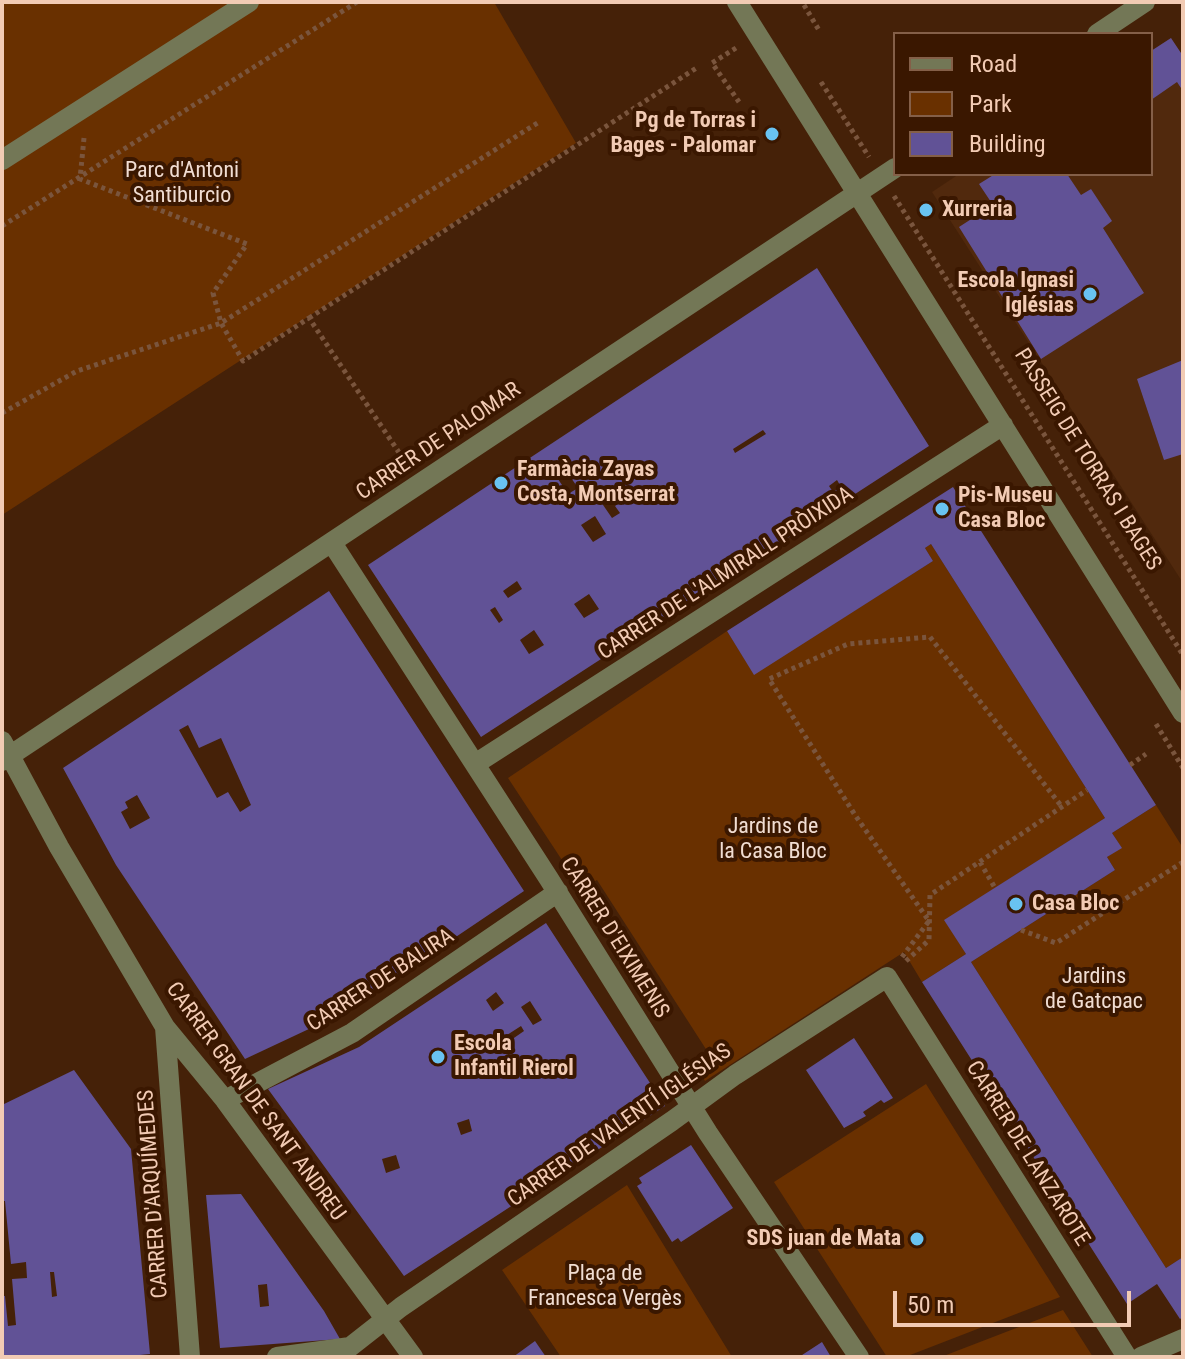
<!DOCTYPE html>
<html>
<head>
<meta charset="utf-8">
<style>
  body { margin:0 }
  #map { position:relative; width:1185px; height:1359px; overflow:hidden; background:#452108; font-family:"Roboto Condensed",sans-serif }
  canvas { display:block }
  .frame { position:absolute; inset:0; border:4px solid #f2cbb4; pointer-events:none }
  .legend { position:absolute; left:893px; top:32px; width:260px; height:144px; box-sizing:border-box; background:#3a1700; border:2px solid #845f48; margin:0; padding:10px 14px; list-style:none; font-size:24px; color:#f2cbb4 }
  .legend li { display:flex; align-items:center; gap:16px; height:40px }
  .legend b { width:40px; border:2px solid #845f48 }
  .scale { position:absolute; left:893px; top:1291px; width:238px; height:36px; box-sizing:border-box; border:4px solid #f2cbb4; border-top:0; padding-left:10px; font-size:24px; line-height:28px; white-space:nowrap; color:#f2cbb4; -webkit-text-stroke:6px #3a1700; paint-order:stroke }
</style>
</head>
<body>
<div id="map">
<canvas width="1185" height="1359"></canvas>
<div class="frame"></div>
<ul class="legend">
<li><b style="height:10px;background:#737756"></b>Road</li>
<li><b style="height:22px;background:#693000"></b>Park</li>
<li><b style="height:22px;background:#615296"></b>Building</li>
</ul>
<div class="scale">50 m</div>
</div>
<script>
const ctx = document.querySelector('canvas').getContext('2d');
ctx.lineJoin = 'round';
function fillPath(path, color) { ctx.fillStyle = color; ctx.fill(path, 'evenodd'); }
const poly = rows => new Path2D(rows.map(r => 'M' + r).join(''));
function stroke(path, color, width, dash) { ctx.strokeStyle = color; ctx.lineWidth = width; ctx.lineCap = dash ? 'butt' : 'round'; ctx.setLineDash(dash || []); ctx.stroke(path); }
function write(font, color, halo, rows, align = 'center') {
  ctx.font = font + ' "Roboto Condensed",sans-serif'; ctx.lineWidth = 8; ctx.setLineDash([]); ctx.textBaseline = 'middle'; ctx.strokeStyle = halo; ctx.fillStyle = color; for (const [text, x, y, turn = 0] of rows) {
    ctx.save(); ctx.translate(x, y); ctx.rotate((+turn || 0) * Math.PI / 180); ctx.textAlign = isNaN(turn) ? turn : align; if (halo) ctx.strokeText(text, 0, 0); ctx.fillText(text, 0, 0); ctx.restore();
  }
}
fillPath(poly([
  [1171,38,1183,56,1183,583,932,192,959,174,1151,174,1151,51]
]), '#51290d');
fillPath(poly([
  [2,2,494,2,576,143,2,515],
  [931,544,1105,818,945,920,966,954,922,982,904,952,705,1081,699,1070,713,1060,597,880,581,889,508,778,727,631,754,674,933,561,925,548],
  [1156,805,1183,848,1183,1257,1166,1268,971,962,1115,870,1107,857,1121,847,1112,833],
  [926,1084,1060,1297,905,1357,887,1357,774,1182],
  [627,1185,732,1357,561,1357,502,1270],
  [1063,1310,1093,1357,941,1357]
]), '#693000');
fillPath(poly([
  [1171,38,1183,56,1183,91,1177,82,1151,100,1151,51],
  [995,174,1067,174,1081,195,1091,189,1112,221,1103,228,1144,293,1041,359,959,227,993,205,979,184],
  [817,268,929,446,481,737,368,565],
  [763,430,766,434,735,453,733,449],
  [567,472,578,488,568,494,558,479],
  [837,480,841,487,833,492,829,486],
  [617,493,622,501,615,506,620,513,612,518,601,502],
  [595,516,606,534,593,542,581,525],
  [517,581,522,589,508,598,503,591],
  [589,594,599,609,584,618,574,604],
  [495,607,503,620,499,623,490,610],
  [534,630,544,645,529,654,520,640],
  [1183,360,1183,454,1164,460,1137,379],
  [953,487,1156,805,1112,833,1122,848,1107,857,1115,870,971,962,1166,1268,1183,1257,1183,1317,1180,1319,1157,1284,1127,1304,922,982,966,954,944,920,1105,818,931,544,925,548,933,561,754,675,727,631],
  [329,591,524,891,343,1013,245,1059,116,865,63,768],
  [188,725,199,748,221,738,251,805,240,812,228,792,217,798,179,730],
  [137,795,150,818,130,829,121,812,128,808,125,802],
  [546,923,665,1106,404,1276,268,1089,359,1047],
  [496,992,504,1003,493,1011,486,1000],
  [530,1001,542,1020,533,1025,521,1007],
  [521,1026,524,1031,511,1040,507,1035],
  [469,1119,472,1131,461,1135,457,1123],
  [396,1155,400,1168,386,1173,382,1159],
  [854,1038,893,1098,884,1103,881,1100,863,1112,866,1116,844,1128,806,1070],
  [74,1070,131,1149,150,1354,120,1357,2,1357,2,1296,5,1296,8,1326,16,1325,12,1279,27,1278,26,1262,11,1264,5,1201,2,1201,2,1105],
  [50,1272,54,1272,57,1296,52,1297],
  [691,1145,733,1208,681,1242,678,1238,672,1242,637,1186,642,1183,639,1178],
  [241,1194,324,1311,340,1339,220,1348,206,1195],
  [267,1284,269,1306,260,1307,258,1285],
  [535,1341,546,1357,513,1357],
  [822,1342,831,1357,799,1357]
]), '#615296');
stroke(poly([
  [804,5,820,32],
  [736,48,712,63,739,102],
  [821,82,869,157],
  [84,138,80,179,247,244,213,293,221,323,243,361,309,318,404,460],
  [894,196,1183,655],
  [2,226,357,2],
  [309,318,698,67],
  [2,413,77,371,221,323,539,122],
  [1156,724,1183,768],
  [1130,765,1146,754],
  [980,862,995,888],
  [1021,930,1056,943,1183,862],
  [902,957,929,921,855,815,769,679,848,644,930,637,1062,807],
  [906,961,929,940,930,895,1087,790]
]), '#7a553d', 5, [4, 4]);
stroke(poly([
  [737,2,1183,713],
  [1097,34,1145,2],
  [2,160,249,2],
  [332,543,549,879,708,1133,859,1357],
  [2,741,59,847,165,1027,225,1100,413,1357],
  [2,761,895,168],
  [475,764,1003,425],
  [165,1027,190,1357],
  [225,1100,352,1033,558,892],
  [277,1357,350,1347,401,1307,672,1121,735,1075,887,977,1127,1357],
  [1141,1357,1183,1339]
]), '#737756', 20);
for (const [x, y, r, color] of [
  [772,134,8,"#69c3f1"],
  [926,210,8,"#69c3f1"],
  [1090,294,8,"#69c3f1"],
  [501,483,8,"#69c3f1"],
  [942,509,8,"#69c3f1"],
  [1016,904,8,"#69c3f1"],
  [438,1057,8,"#69c3f1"],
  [917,1239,8,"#69c3f1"]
]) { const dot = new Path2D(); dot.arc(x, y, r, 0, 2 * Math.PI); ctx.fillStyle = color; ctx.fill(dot); stroke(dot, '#3a1700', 3); }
write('bold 22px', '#f2cbb4', '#3a1700', [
  ["Pg de Torras i",756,121,"right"],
  ["Bages - Palomar",756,146,"right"],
  ["Xurreria",942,210],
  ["Escola Ignasi",1074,281,"right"],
  ["Iglésias",1074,306,"right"],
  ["Farmàcia Zayas",517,470],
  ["Costa, Montserrat",517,495],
  ["Pis-Museu",958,496],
  ["Casa Bloc",958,521],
  ["Casa Bloc",1032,904],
  ["Escola",454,1044],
  ["Infantil Rierol",454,1069],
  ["SDS juan de Mata",901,1239,"right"]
], 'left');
write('22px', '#f1ddd2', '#3a1700', [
  ["Parc d'Antoni",182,171],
  ["Santiburcio",182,196],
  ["Jardins de",773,827],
  ["la Casa Bloc",773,852],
  ["Jardins",1094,977],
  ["de Gatcpac",1094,1002],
  ["Plaça de",605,1274],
  ["Francesca Vergès",605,1299]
]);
write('22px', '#f2cbb4', '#3a1700', [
  ["CARRER DE PALOMAR",439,442,-34],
  ["PASSEIG DE TORRAS I BAGES",1087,460,58],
  ["CARRER DE L'ALMIRALL PRÒIXIDA",726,574,-33],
  ["CARRER D'EIXIMENIS",614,938,58],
  ["CARRER DE BALIRA",381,981,-33],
  ["CARRER GRAN DE SANT ANDREU",255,1102,54],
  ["CARRER DE VALENTÍ IGLÉSIAS",620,1126,-35],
  ["CARRER DE LANZAROTE",1027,1154,58],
  ["CARRER D'ARQUÍMEDES",154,1194,-94]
]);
</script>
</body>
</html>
